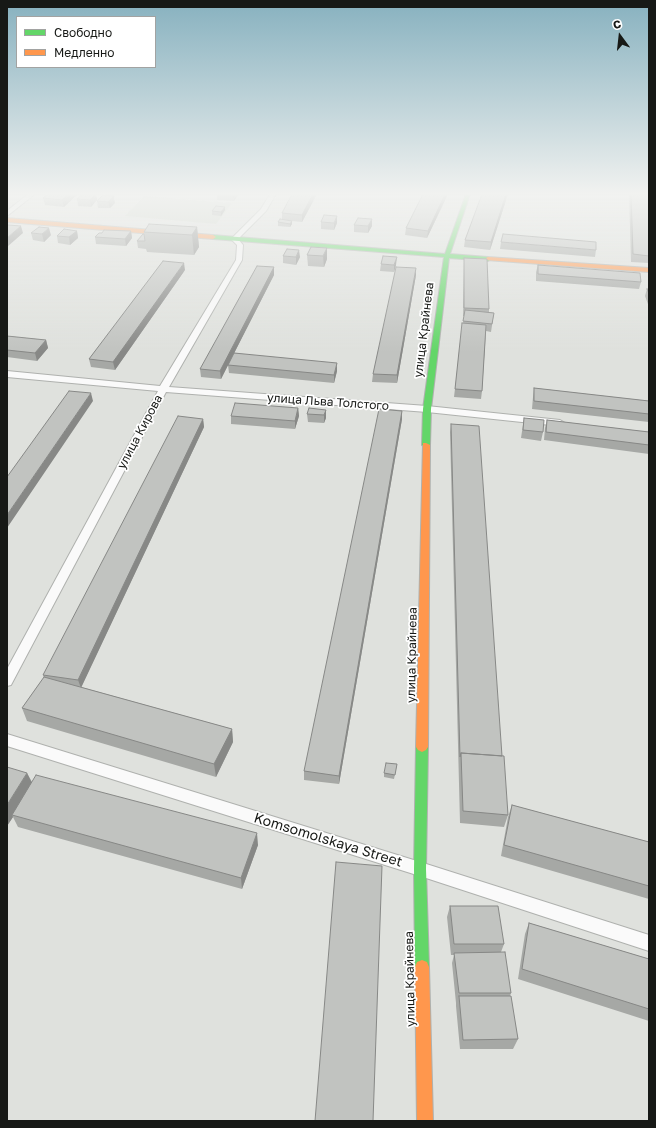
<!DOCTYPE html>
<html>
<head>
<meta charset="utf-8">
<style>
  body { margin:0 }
  #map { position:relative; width:656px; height:1128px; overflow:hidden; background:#dfe1dd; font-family:"Golos Text",sans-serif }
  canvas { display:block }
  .frame { position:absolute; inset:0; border:8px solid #171916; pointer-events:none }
  .legend { position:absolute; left:16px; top:16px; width:140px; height:52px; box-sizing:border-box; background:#fff; border:1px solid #a2a3a2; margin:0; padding:5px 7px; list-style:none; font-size:12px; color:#171916 }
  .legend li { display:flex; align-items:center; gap:8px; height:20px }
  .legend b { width:20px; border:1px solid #a2a3a2 }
  .north { position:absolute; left:600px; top:16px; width:40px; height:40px; -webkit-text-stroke:3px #fff; paint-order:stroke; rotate:345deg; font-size:11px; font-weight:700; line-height:16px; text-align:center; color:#171916 }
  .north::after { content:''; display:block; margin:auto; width:14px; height:18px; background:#171916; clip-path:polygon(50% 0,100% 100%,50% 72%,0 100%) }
</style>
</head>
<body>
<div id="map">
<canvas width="656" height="1128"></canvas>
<div class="frame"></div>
<ul class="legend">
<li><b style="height:5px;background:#63d668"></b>Свободно</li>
<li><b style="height:5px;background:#ff974d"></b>Медленно</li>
</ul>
<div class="north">С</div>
</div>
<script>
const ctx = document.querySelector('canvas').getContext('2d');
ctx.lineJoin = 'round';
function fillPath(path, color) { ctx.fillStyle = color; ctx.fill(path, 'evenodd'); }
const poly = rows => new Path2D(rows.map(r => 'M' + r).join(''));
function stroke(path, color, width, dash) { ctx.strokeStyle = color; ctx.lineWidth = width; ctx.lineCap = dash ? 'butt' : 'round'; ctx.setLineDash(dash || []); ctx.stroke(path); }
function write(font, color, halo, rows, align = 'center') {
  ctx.font = font + ' "Golos Text",sans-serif'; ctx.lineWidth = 3.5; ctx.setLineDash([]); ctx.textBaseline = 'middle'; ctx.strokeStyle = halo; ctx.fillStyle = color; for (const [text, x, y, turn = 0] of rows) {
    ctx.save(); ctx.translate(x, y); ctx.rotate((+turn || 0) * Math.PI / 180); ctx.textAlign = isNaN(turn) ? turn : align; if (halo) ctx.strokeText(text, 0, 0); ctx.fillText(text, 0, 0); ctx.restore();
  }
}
fillPath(poly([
  [144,196,232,203,216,224,125,216]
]), '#cfd5cb');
const street = poly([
  [28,194,35,194,7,216,7,211,28,194],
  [270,194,276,194,266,211,238,239,243,245,242,260,169,387,427,406,560,420,565,423,560,426,427,412,166,392,11,685,7,686,7,669,158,391,7,377,7,371,160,386,236,260,237,245,231,239,261,209,270,194],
  [7,734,420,862,649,935,649,951,420,876,7,746,7,734]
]);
const fast = poly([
  [466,194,470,194,450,254,488,257,491,259,488,261,449,258,431,409,430,445,426,447,422,445,423,409,444,257,213,239,210,237,213,235,445,254,466,194],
  [422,742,426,744,428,747,426,869,429,967,427,972,422,974,417,972,415,967,414,869,416,747,418,744,422,742]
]);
const slow = poly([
  [7,218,213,235,216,237,213,239,7,222,7,218],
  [488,257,649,268,649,272,486,260,486,258,488,257],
  [423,443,426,443,430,445,428,747,426,750,422,752,418,750,416,747,423,443],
  [422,960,427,962,429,967,433,1121,417,1121,415,967,417,962,422,960]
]);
stroke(street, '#afb1ae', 2);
stroke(fast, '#afb1ae', 2);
stroke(slow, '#afb1ae', 2);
fillPath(street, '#fafafa');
fillPath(fast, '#63d668');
fillPath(slow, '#ff974d');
fillPath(poly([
  [48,194,78,194,64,207,45,205,43,198],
  [82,194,96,194,97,200,91,207,78,206,77,199],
  [217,194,239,194,234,201,217,200],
  [317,194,302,222,292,221,292,224,290,227,278,226,278,222,282,220,282,213],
  [423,194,448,194,427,238,405,235,406,228],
  [482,194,508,194,490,250,464,247,465,240],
  [629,194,649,194,649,263,631,262],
  [103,195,115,203,110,208,98,208,97,201],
  [225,210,221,216,212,215,212,211],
  [321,222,337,223,334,230,321,229],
  [354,225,372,226,368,233,354,232],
  [197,227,199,247,194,255,147,252,146,249,138,248,137,241,144,234,144,232],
  [77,231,78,238,70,245,58,243,57,236],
  [131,231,132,238,126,246,96,244,95,237,102,233],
  [31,233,51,235,44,242,33,240],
  [501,242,596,250,595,257,500,249],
  [311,247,327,259,324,267,308,266,307,255],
  [283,256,300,257,296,265,283,263],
  [464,258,489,309,489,312,494,313,491,332,486,331,482,391,481,399,454,397,462,331,464,316,463,316,464,266],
  [381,264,396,265,394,272,380,271],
  [538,265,641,282,639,289,536,281,536,272],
  [274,267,274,275,234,353,337,371,334,383,229,373,228,365,221,379,201,377,200,369],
  [185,270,115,370,91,367,89,359],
  [416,275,397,383,372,382,373,374],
  [647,289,649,289,649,307,645,296],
  [7,336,46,340,48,348,37,361,7,357],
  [534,388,649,401,649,422,532,409,533,397],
  [298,408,299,416,295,429,231,424,231,416],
  [326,410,326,418,324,423,308,422,307,414],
  [402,411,402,419,339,784,304,780,304,771],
  [524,418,543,432,541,441,521,438],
  [203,419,204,427,81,687,232,729,233,742,216,777,27,721,22,708,44,677,43,675],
  [547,420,649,432,649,454,544,440,545,428],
  [451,424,502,756,508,815,504,827,460,823,450,432],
  [397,764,394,779,384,777,384,773],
  [27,773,32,782,258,845,242,889,18,827,13,817,7,826],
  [512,805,649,842,649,899,501,856,508,817],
  [450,906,504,944,501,952,511,993,510,996,518,1039,513,1049,460,1049,456,1006,456,1003,452,963,454,955,451,955,447,917],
  [529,923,649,959,649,1021,518,979,525,934]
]), '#a6a8a5');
fillPath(poly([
  [69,194,78,194,64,207,62,200],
  [96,194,97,200,91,207,90,200],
  [234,194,239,194,234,201,233,195],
  [313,194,317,194,302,222,302,215],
  [445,194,448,194,427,238,428,231],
  [506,194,508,194,490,250,491,242],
  [114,196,115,203,110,208,108,202],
  [225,207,225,210,221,216,221,212],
  [337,216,337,223,334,230,334,223],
  [372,219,372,226,368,233,368,226],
  [292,221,292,224,290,227,290,224],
  [21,226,23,233,7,247,7,238],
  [197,227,199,247,194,255,192,235],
  [49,228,51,235,44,242,42,234],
  [77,231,78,238,70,245,69,237],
  [131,231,132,238,126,246,125,239],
  [327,248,327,259,324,267,323,256],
  [299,250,300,257,296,265,296,257],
  [397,257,396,265,394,272,394,265],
  [184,263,185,270,115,370,113,362],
  [274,267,274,275,221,379,220,371],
  [416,268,416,275,397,383,397,375],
  [46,340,48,348,37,361,35,353],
  [337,363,337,371,334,383,334,375],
  [91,393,93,401,7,528,7,515],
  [298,408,299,416,295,429,295,421],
  [326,410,326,418,324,423,324,415],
  [402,411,402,419,339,784,339,776],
  [203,419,204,427,81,688,78,680],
  [232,729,233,742,216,777,214,764],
  [27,773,33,785,12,815,13,817,7,826,7,805],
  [257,833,258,845,242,889,241,878]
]), '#878886');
const building = poly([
  [48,194,69,194,62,200,43,198,48,194],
  [82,194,96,194,90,200,77,199,82,194],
  [292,194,313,194,302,215,282,213,292,194],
  [423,194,445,194,428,231,406,228,423,194],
  [482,194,506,194,491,242,465,240,482,194],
  [631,194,649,194,649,256,633,254,631,194],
  [103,195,114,196,108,202,97,201,103,195],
  [216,206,225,207,221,212,212,211,216,206],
  [324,215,337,216,334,223,321,222,324,215],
  [358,218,372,219,368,226,354,225,358,218],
  [280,219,292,221,290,224,278,222,280,219],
  [149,224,197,227,192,235,144,232,149,224],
  [7,225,8,225,21,226,7,238,7,225],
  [39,227,49,228,42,234,31,233,39,227],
  [64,229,77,231,69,237,57,236,64,229],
  [104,230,131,231,125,239,95,237,99,233,102,233,104,230],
  [143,234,144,234,145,241,137,241,143,234],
  [503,234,596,242,596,250,501,242,503,234],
  [311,247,327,248,323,256,307,255,311,247],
  [287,249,299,250,296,257,283,256,287,249],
  [383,256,397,257,394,265,381,264,383,256],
  [464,258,487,259,489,309,464,308,464,258],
  [163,261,184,263,113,362,89,359,163,261],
  [538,265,640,273,641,282,538,274,538,265],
  [257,266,274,267,220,371,200,369,257,266],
  [396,267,416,268,397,375,373,374,396,267],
  [647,289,649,289,649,294,647,289],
  [465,310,494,313,492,324,463,321,465,310],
  [462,323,486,325,482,391,455,389,462,323],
  [7,336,46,340,35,353,7,350,7,336],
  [234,353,337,363,334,375,228,365,234,353],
  [534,388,649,401,649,414,534,401,534,388],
  [69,391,91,393,7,515,7,477,69,391],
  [235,403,298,408,295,421,231,416,235,403],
  [309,408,326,410,324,415,307,414,309,408],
  [379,409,402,411,339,776,304,771,379,409],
  [178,416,203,419,78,680,43,675,178,416],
  [524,418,544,420,543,432,523,430,524,418],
  [547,420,649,432,649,445,546,432,547,420],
  [451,424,479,426,502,756,461,753,460,757,451,424],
  [44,677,232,729,214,764,22,708,44,677],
  [461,753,504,756,508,815,463,811,461,753],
  [386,763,397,764,395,775,384,773,386,763],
  [7,767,27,773,7,805,7,767],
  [36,775,257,833,241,878,12,815,36,775],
  [512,805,649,842,649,886,504,845,512,805],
  [336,862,382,866,373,1121,315,1121,336,862],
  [450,906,498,906,504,944,454,944,450,906],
  [529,923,649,959,649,1009,522,969,529,923],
  [505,952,511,993,459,993,454,953,505,952],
  [459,996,511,996,518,1039,463,1040,459,996]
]);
fillPath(building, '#c1c3c0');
stroke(building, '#878886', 1);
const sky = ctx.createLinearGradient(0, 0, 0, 352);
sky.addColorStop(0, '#87b1bf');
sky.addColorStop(0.55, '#f1f2f0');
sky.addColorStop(1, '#f1f2f000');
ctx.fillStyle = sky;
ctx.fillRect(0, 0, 656, 352);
write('12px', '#171916', '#fff', [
  ["улица Крайнева",424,330,-83],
  ["улица Льва Толстого",328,402,4],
  ["улица Кирова",140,432,-62],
  ["улица Крайнева",412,655,-89],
  ["улица Крайнева",410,979,-91]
]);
write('14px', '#171916', '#fff', [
  ["Komsomolskaya Street",328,840,17]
]);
</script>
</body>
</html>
